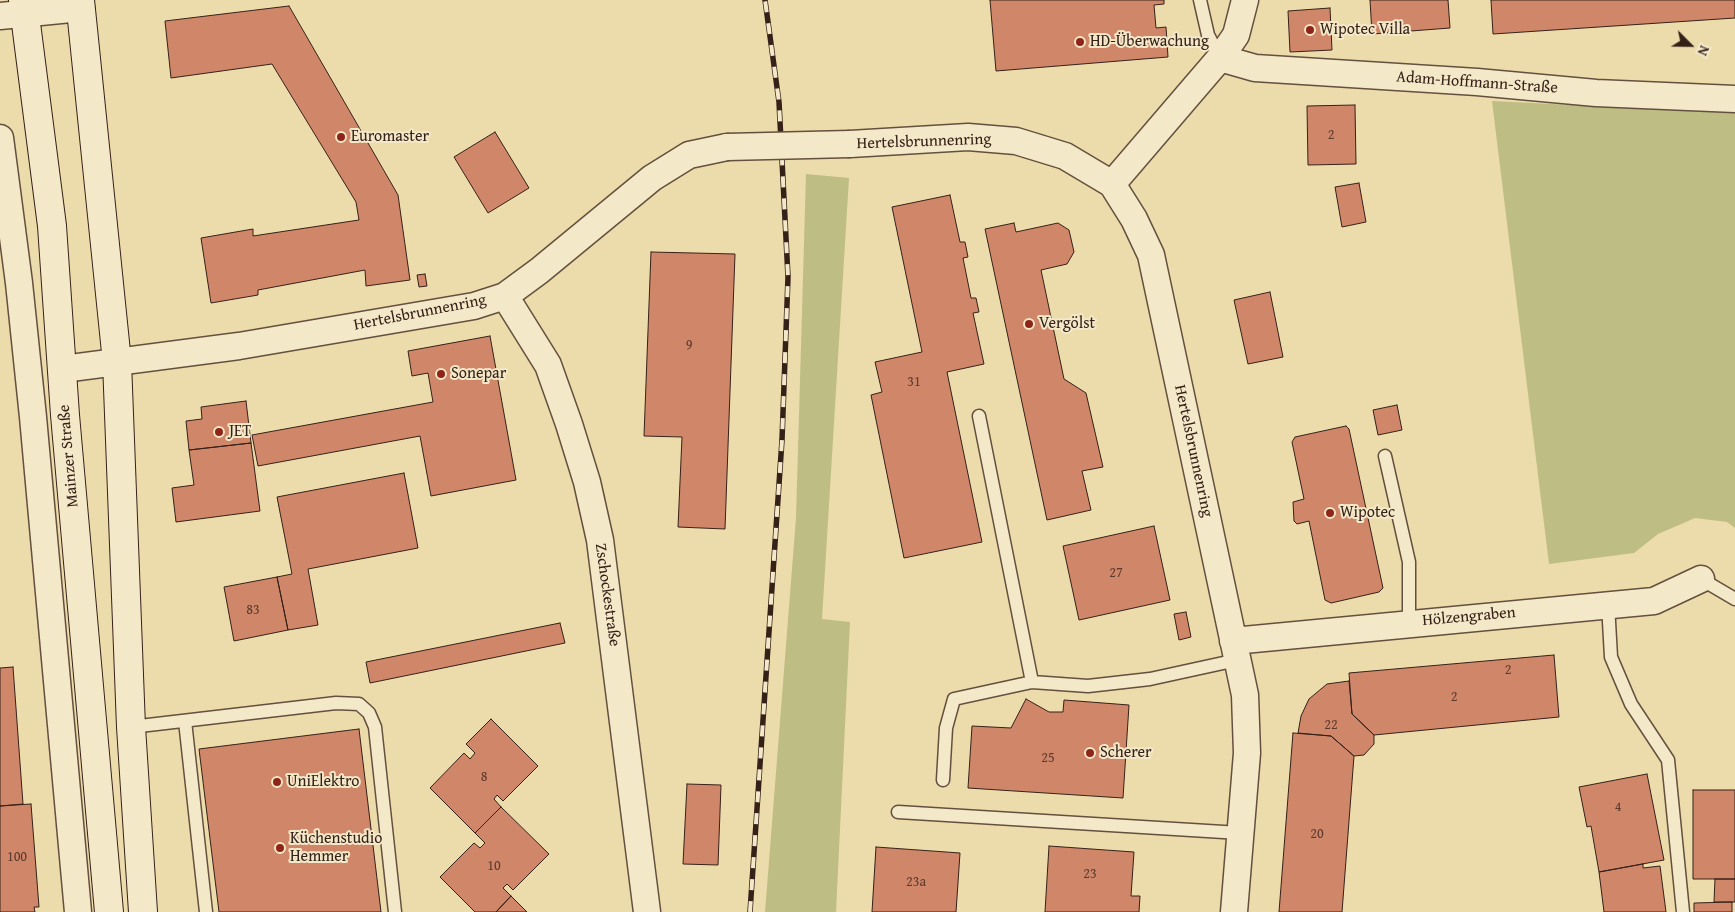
<!DOCTYPE html>
<html>
<head>
<meta charset="utf-8">
<style>
  body { margin:0 }
  #map { position:relative; width:1735px; height:912px; overflow:hidden; background:#ecdbab; font-family:"Gentium Book Plus",serif }
  canvas { display:block }
  .north { position:absolute; left:1665px; top:20px; width:50px; height:50px; -webkit-text-stroke:4px #f3e8c8; paint-order:stroke; rotate:113deg; font-size:14px; font-weight:700; line-height:20px; text-align:center; color:#362119 }
  .north::after { content:''; display:block; margin:auto; width:18px; height:22px; background:#362119; clip-path:polygon(50% 0,100% 100%,50% 72%,0 100%) }
</style>
</head>
<body>
<div id="map">
<canvas width="1735" height="912"></canvas>
<div class="north">N</div>
</div>
<script>
const ctx = document.querySelector('canvas').getContext('2d');
ctx.lineJoin = 'round';
function fillPath(path, color) { ctx.fillStyle = color; ctx.fill(path, 'evenodd'); }
const poly = rows => new Path2D(rows.map(r => 'M' + r).join(''));
function stroke(path, color, width, dash) { ctx.strokeStyle = color; ctx.lineWidth = width; ctx.lineCap = dash ? 'butt' : 'round'; ctx.setLineDash(dash || []); ctx.stroke(path); }
function write(font, color, halo, rows, align = 'center') {
  ctx.font = font + ' "Gentium Book Plus",serif'; ctx.lineWidth = 4; ctx.setLineDash([]); ctx.textBaseline = 'middle'; ctx.strokeStyle = halo; ctx.fillStyle = color; for (const [text, x, y, turn = 0] of rows) {
    ctx.save(); ctx.translate(x, y); ctx.rotate((+turn || 0) * Math.PI / 180); ctx.textAlign = isNaN(turn) ? turn : align; if (halo) ctx.strokeText(text, 0, 0); ctx.fillText(text, 0, 0); ctx.restore();
  }
}
fillPath(poly([
  [1492,101,1735,113,1735,528,1727,522,1695,518,1658,534,1634,553,1549,564],
  [806,174,849,178,822,619,850,622,836,912,765,912,796,518]
]), '#bebe84');
const building = poly([
  [990,0,1164,0,1164,4,1154,5,1156,28,1166,27,1168,57,996,71,990,0],
  [1370,0,1448,0,1450,28,1372,34,1370,0],
  [1491,0,1735,0,1735,18,1493,34,1491,0],
  [289,6,398,195,410,280,366,286,365,270,258,290,258,295,211,303,201,238,253,229,253,236,359,220,356,202,272,64,171,78,165,21,289,6],
  [1330,8,1332,50,1290,52,1288,11,1330,8],
  [1355,105,1356,164,1308,165,1307,106,1355,105],
  [495,132,529,188,488,213,454,157,495,132],
  [1359,183,1366,222,1342,227,1335,187,1359,183],
  [950,195,960,242,965,242,968,257,963,258,971,298,976,298,979,312,973,313,984,364,947,372,982,542,904,558,871,395,882,392,875,362,922,352,892,207,950,195],
  [1014,223,1016,232,1058,223,1069,230,1074,252,1067,264,1041,270,1064,379,1086,393,1103,467,1082,471,1091,510,1047,520,985,229,1014,223],
  [651,252,735,254,725,529,678,527,682,437,644,436,651,252],
  [425,274,427,286,419,287,417,275,425,274],
  [1270,292,1283,357,1248,364,1234,300,1270,292],
  [490,336,516,480,431,496,420,436,258,466,252,435,433,402,428,373,412,376,408,351,490,336],
  [246,401,251,443,189,450,186,421,202,419,201,407,246,401],
  [1397,405,1402,430,1378,435,1373,410,1397,405],
  [1346,426,1349,429,1383,588,1379,592,1331,603,1325,600,1309,521,1297,524,1294,521,1293,502,1304,499,1292,442,1295,437,1346,426],
  [251,443,260,511,176,522,172,488,194,485,189,450,251,443],
  [404,473,418,548,308,569,318,625,288,630,277,577,292,574,277,497,404,473],
  [1154,526,1170,600,1079,620,1063,546,1154,526],
  [277,577,288,630,234,641,224,587,277,577],
  [1186,612,1191,637,1179,640,1174,614,1186,612],
  [560,623,565,643,370,683,366,662,560,623],
  [1554,655,1559,717,1374,735,1352,714,1349,673,1554,655],
  [13,667,23,804,0,806,0,668,13,667],
  [1349,681,1352,714,1374,735,1374,744,1364,755,1354,756,1331,736,1298,733,1301,716,1309,699,1327,684,1349,681],
  [1026,699,1049,712,1063,712,1064,700,1129,705,1123,798,968,788,972,726,1011,728,1026,699],
  [491,719,538,766,503,801,497,795,494,799,501,807,475,833,430,788,464,753,470,759,475,753,466,744,491,719],
  [359,729,381,912,219,912,199,749,359,729],
  [1293,733,1331,736,1354,756,1342,912,1279,912,1293,733],
  [1647,774,1664,860,1599,872,1591,826,1587,827,1579,787,1647,774],
  [687,784,721,785,718,865,683,864,687,784],
  [1693,790,1735,790,1735,879,1693,879,1693,790],
  [31,804,39,907,34,907,35,912,0,912,0,806,31,804],
  [501,807,549,854,513,890,507,884,503,888,511,896,496,912,475,912,440,877,474,843,480,848,485,843,475,833,501,807],
  [1049,846,1134,852,1131,896,1140,896,1139,912,1045,912,1049,846],
  [876,847,960,853,956,912,872,912,876,847],
  [1643,864,1643,868,1660,866,1666,912,1604,912,1599,872,1643,864],
  [1715,879,1735,879,1735,902,1714,902,1715,879],
  [511,896,527,912,496,912,511,896],
  [1732,902,1732,912,1694,912,1694,903,1732,902]
]);
fillPath(building, '#cf8669');
stroke(building, '#362119', 1);
const service = poly([
  [1200,0,1208,35,1220,58],
  [1385,456,1409,562,1409,623],
  [1701,579,1735,599],
  [1608,604,1611,657,1631,704,1668,760,1683,912],
  [1032,682,1088,686,1150,679,1237,660],
  [185,721,206,912],
  [131,727,336,703,359,704,369,713,375,727,395,912],
  [943,780,946,728,954,699,1032,682,979,416],
  [898,812,1240,833]
]);
const minor = poly([
  [0,16,81,8],
  [1220,58,1255,68,1477,82,1596,93,1735,99],
  [0,138,19,283,33,417,78,912],
  [850,144,968,137,1016,141,1065,156,1112,184,1134,219,1151,255,1245,695,1247,753,1234,912],
  [1112,184,1220,58,1236,35,1245,0],
  [505,296,548,365,569,424,587,482,600,540,647,912],
  [63,369,239,346,474,306,505,296,539,271,652,178,689,155,727,147],
  [1233,641,1654,601,1701,579]
]);
const secondary = poly([
  [23,0,52,226,65,415,109,912],
  [80,0,117,362,131,727,143,912]
]);
stroke(service, '#64503e', 15);
stroke(minor, '#64503e', 29);
stroke(secondary, '#362119', 30);
stroke(service, '#f3e8c8', 12);
stroke(minor, '#f3e8c8', 26);
stroke(secondary, '#f3e8c8', 28);
const rail = poly([
  [750,912,782,440,788,277,779,102,765,0]
]);
stroke(rail, '#362119', 5.5);
stroke(rail, '#f3e8c8', 4, [11]);
const minorBridge = poly([
  [727,147,850,144]
]);
stroke(minorBridge, '#64503e', 29, []);
stroke(minorBridge, '#f3e8c8', 26);
for (const [x, y, r, color] of [
  [1310,30,5,"#8f2418"],
  [1080,42,5,"#8f2418"],
  [341,137,5,"#8f2418"],
  [1029,324,5,"#8f2418"],
  [441,374,5,"#8f2418"],
  [219,432,5,"#8f2418"],
  [1330,513,5,"#8f2418"],
  [1090,753,5,"#8f2418"],
  [277,782,5,"#8f2418"],
  [280,848,5,"#8f2418"]
]) { const dot = new Path2D(); dot.arc(x, y, r, 0, 2 * Math.PI); ctx.fillStyle = color; ctx.fill(dot); stroke(dot, '#f3e8c8', 2); }
write('14px', '#5c3a2d', null, [
  ["2",1331,135],
  ["9",689,345],
  ["31",914,382],
  ["27",1116,573],
  ["83",253,610],
  ["2",1508,670],
  ["2",1454,697],
  ["22",1331,725],
  ["25",1048,758],
  ["8",484,777],
  ["4",1618,807],
  ["20",1317,834],
  ["100",17,857],
  ["10",494,866],
  ["23",1090,874],
  ["23a",916,882]
]);
write('16px', '#362119', '#f3e8c8', [
  ["Wipotec Villa",1320,30],
  ["HD-Überwachung",1090,42],
  ["Euromaster",351,137],
  ["Vergölst",1039,324],
  ["Sonepar",451,374],
  ["JET",229,432],
  ["Wipotec",1340,513],
  ["Scherer",1100,753],
  ["UniElektro",287,782],
  ["Küchenstudio",290,839],
  ["Hemmer",290,857]
], 'left');
write('16px', '#362119', '#f3e8c8', [
  ["Adam-Hoffmann-Straße",1477,83,4],
  ["Hertelsbrunnenring",924,142,-2],
  ["Hertelsbrunnenring",420,313,-11],
  ["Hertelsbrunnenring",1193,451,78],
  ["Mainzer Straße",69,456,-95],
  ["Zschockestraße",607,595,82],
  ["Hölzengraben",1469,617,-5]
]);
</script>
</body>
</html>
